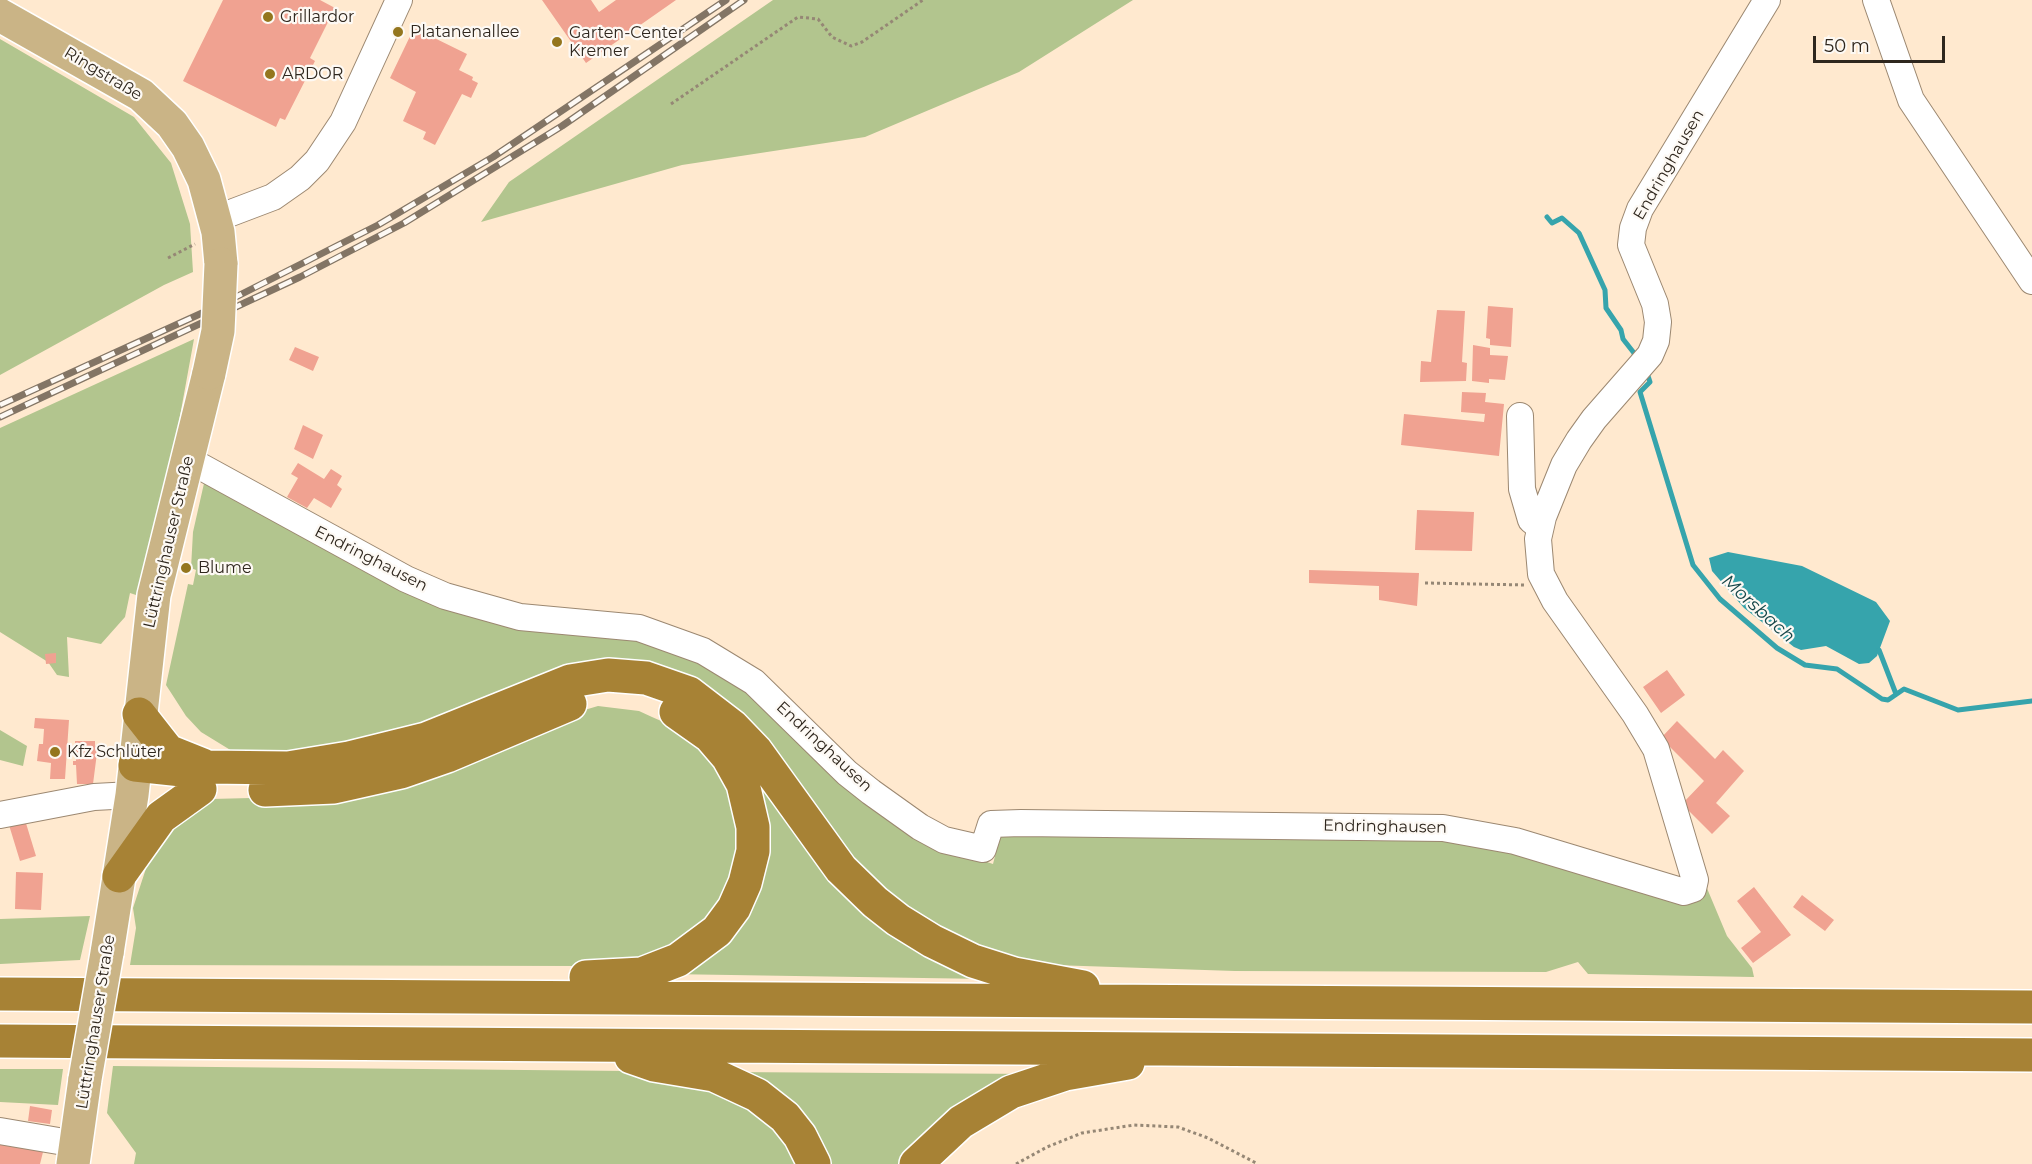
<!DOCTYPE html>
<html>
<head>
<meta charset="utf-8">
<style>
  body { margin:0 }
  #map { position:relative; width:2032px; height:1164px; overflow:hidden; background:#ffe9cf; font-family:Montserrat,sans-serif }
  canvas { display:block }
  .scale { position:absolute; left:1813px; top:36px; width:132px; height:27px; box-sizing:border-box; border:3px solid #2f271e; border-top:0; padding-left:8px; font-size:18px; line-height:21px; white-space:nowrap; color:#2f271e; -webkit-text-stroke:4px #fdf9f4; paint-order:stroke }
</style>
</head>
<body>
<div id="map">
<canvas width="2032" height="1164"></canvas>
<div class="scale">50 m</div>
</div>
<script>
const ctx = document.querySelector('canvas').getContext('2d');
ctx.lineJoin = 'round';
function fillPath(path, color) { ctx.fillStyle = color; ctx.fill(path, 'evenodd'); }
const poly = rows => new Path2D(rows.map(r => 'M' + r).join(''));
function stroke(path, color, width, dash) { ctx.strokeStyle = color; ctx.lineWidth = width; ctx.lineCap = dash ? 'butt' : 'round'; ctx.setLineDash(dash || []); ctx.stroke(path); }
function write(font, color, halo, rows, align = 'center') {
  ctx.font = font + ' Montserrat,sans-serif'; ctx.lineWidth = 4.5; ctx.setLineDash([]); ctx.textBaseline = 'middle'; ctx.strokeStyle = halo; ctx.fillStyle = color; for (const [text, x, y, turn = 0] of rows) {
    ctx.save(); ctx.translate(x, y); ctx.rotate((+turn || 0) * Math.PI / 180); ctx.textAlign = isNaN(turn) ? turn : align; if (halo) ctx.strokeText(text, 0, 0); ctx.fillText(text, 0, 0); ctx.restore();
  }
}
fillPath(poly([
  [773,0,1133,0,1019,72,865,137,682,165,481,222,509,182],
  [0,39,134,117,171,163,190,224,193,272,164,285,0,375],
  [194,339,174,449,139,590,136,595,130,593,125,617,101,644,67,637,69,677,57,675,48,662,0,632,0,428],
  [205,479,379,573,699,656,966,855,993,864,996,852,991,848,994,835,1443,831,1686,900,1701,874,1727,936,1752,968,1754,977,1588,974,1578,962,1546,972,1235,971,1053,965,1002,958,959,944,889,900,685,681,473,710,296,757,232,751,201,732,186,716,166,685,188,584,193,585,196,570,191,568,193,532],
  [656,689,788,809,987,979,667,974,695,958,760,811,661,698,624,690,587,692,568,690],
  [598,706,639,711,652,717,668,724,709,756,728,784,740,834,729,886,712,914,654,961,580,966,130,965,136,928,133,908,156,838,211,799,291,797],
  [0,730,27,746,23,766,0,760],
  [90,916,80,960,0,964,0,919],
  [113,1066,628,1071,744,1095,806,1164,134,1164,136,1153,107,1113],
  [0,1069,63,1069,58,1105,0,1102],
  [726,1072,1039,1074,907,1164,822,1164]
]), '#b2c58e');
fillPath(poly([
  [1728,552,1802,566,1876,602,1890,621,1877,656,1869,663,1859,664,1826,646,1801,650,1794,647,1744,608,1712,571,1709,558]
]), '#36a4ac');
stroke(poly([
  [1547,217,1552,223,1562,218,1579,233,1605,290,1606,308,1621,330,1623,339,1634,353,1635,359],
  [1647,373,1650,382,1640,392,1693,565,1720,599,1777,648,1805,665,1837,669,1882,699,1888,700,1904,689,1958,710,2032,701],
  [1879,650,1896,694]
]), '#36a4ac', 5);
fillPath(poly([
  [223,0,320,0,335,8,310,58,315,61,285,120,280,118,276,127,183,81],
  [542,0,591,0,599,12,616,0,676,0,586,63],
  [414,28,467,54,459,70,473,77,472,80,478,83,471,98,462,94,435,145,423,139,426,132,403,121,416,92,390,78],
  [1488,306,1513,308,1511,347,1490,345,1490,339,1486,338],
  [1437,310,1465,311,1462,362,1467,363,1466,381,1420,382,1421,361,1431,362],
  [1473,345,1490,348,1490,355,1508,356,1505,380,1489,379,1489,383,1472,381],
  [295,347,319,357,313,371,289,360],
  [1462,392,1486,393,1485,402,1504,404,1499,456,1401,445,1404,414,1484,422,1485,414,1461,412],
  [303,425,323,435,313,459,294,449],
  [298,463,324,479,331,469,342,476,337,485,342,489,331,508,314,498,307,508,287,497,298,478,291,474],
  [1417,510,1474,512,1472,551,1415,550],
  [1309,570,1419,573,1417,606,1379,600,1379,586,1309,583],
  [56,653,56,663,46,664,45,654],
  [1667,670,1685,695,1661,713,1643,687],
  [35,718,69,720,65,779,50,779,51,763,37,761,39,744,43,744,44,729,34,728],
  [1677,721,1715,759,1723,750,1744,771,1716,803,1730,816,1712,834,1682,804,1704,781,1661,738],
  [75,741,95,741,95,746,98,745,93,784,77,784,76,765,73,765,73,761,76,761],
  [25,820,36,856,20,861,9,825],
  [16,872,43,873,41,910,15,909],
  [1754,887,1791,935,1753,963,1741,948,1761,932,1737,901],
  [1802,895,1834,920,1825,931,1793,907],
  [30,1106,52,1110,50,1124,28,1121],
  [0,1136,44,1148,40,1164,0,1164]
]), '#f0a291');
const minor = poly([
  [1876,0,1911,100,2032,281],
  [215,219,273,197,300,178,317,161,343,122,399,0],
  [1520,416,1522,489,1531,520,1540,527],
  [187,459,406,579,445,596,520,617,639,628,703,651,754,682,847,773,871,792,920,827,944,840,983,849,991,824,1021,823,1443,828,1515,841,1684,892,1693,889,1695,880,1656,749,1635,714,1555,601,1541,574,1538,539,1543,517,1564,465,1579,440,1594,419,1650,355,1656,341,1658,322,1655,304,1631,245,1633,228,1640,209,1767,0],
  [0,815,94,797,132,795],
  [0,1131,76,1144]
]);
const major = poly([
  [0,15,141,95,172,124,188,147,204,180,218,232,221,264],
  [107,953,132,795,154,595,209,373],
  [73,1164,85,1079]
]);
const highway = poly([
  [139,714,168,751,203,765],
  [135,765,182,770,207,767,288,768,349,758,426,739,570,681,608,675,646,678,689,693,732,726,756,751,841,869,875,902,898,920,932,941,973,961,1014,974,1083,987],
  [265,790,334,787,401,772,447,756,570,704],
  [119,876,161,817,200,789],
  [586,977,642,974,678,960,717,931,734,908,745,883,753,851,753,827,743,784,728,757,710,736,676,712],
  [0,994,2032,1007],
  [0,1041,2032,1055],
  [631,1057,654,1065,714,1075,757,1095,785,1117,800,1136,814,1164],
  [916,1164,961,1122,1011,1092,1065,1074,1128,1063]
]);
stroke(minor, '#9c8871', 28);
stroke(major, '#fff', 36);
stroke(highway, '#fff', 36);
stroke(poly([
  [671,104,798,17,818,19,832,37,851,46,862,42,923,0],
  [168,258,195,244],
  [1425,583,1525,585],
  [1016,1164,1047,1147,1082,1133,1134,1125,1178,1127,1208,1138,1258,1164]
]), '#958775', 3, [3, 3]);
stroke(minor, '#fff', 26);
stroke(major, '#cab486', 33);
stroke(highway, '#a78235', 33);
const rail = poly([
  [0,405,224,303,378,225,493,157,726,0],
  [0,417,300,277,404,223,562,126,744,0]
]);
stroke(rail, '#837565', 7);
stroke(rail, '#fdf9f4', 4.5, [14]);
const majorBridge = poly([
  [209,373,218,331,221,264],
  [85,1079,107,953]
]);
stroke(majorBridge, '#fff', 36, []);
stroke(majorBridge, '#cab486', 33);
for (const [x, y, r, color] of [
  [268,17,6,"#94761e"],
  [398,32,6,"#94761e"],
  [557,42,6,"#94761e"],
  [270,74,6,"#94761e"],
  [186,568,6,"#94761e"],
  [55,752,6,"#94761e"]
]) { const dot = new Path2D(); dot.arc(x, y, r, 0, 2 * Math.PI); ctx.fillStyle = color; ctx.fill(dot); stroke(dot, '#fdf9f4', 2); }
write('16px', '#2f271e', '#fdf9f4', [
  ["Grillardor",280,17],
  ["Platanenallee",410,32],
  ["Garten-Center",569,33],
  ["Kremer",569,51],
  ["ARDOR",282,74],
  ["Blume",198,568],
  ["Kfz Schlüter",67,752]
], 'left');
write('16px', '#2f271e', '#fdf9f4', [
  ["Ringstraße",103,74,31],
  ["Endringhausen",1669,165,-60],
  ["Lüttringhauser Straße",169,542,-77],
  ["Endringhausen",371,559,27],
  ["Endringhausen",824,747,43],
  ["Endringhausen",1385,827,1],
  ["Lüttringhauser Straße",96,1022,-81]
]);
write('italic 18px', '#17474a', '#fdf9f4', [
  ["Morsbach",1758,609,42]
]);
</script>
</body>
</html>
